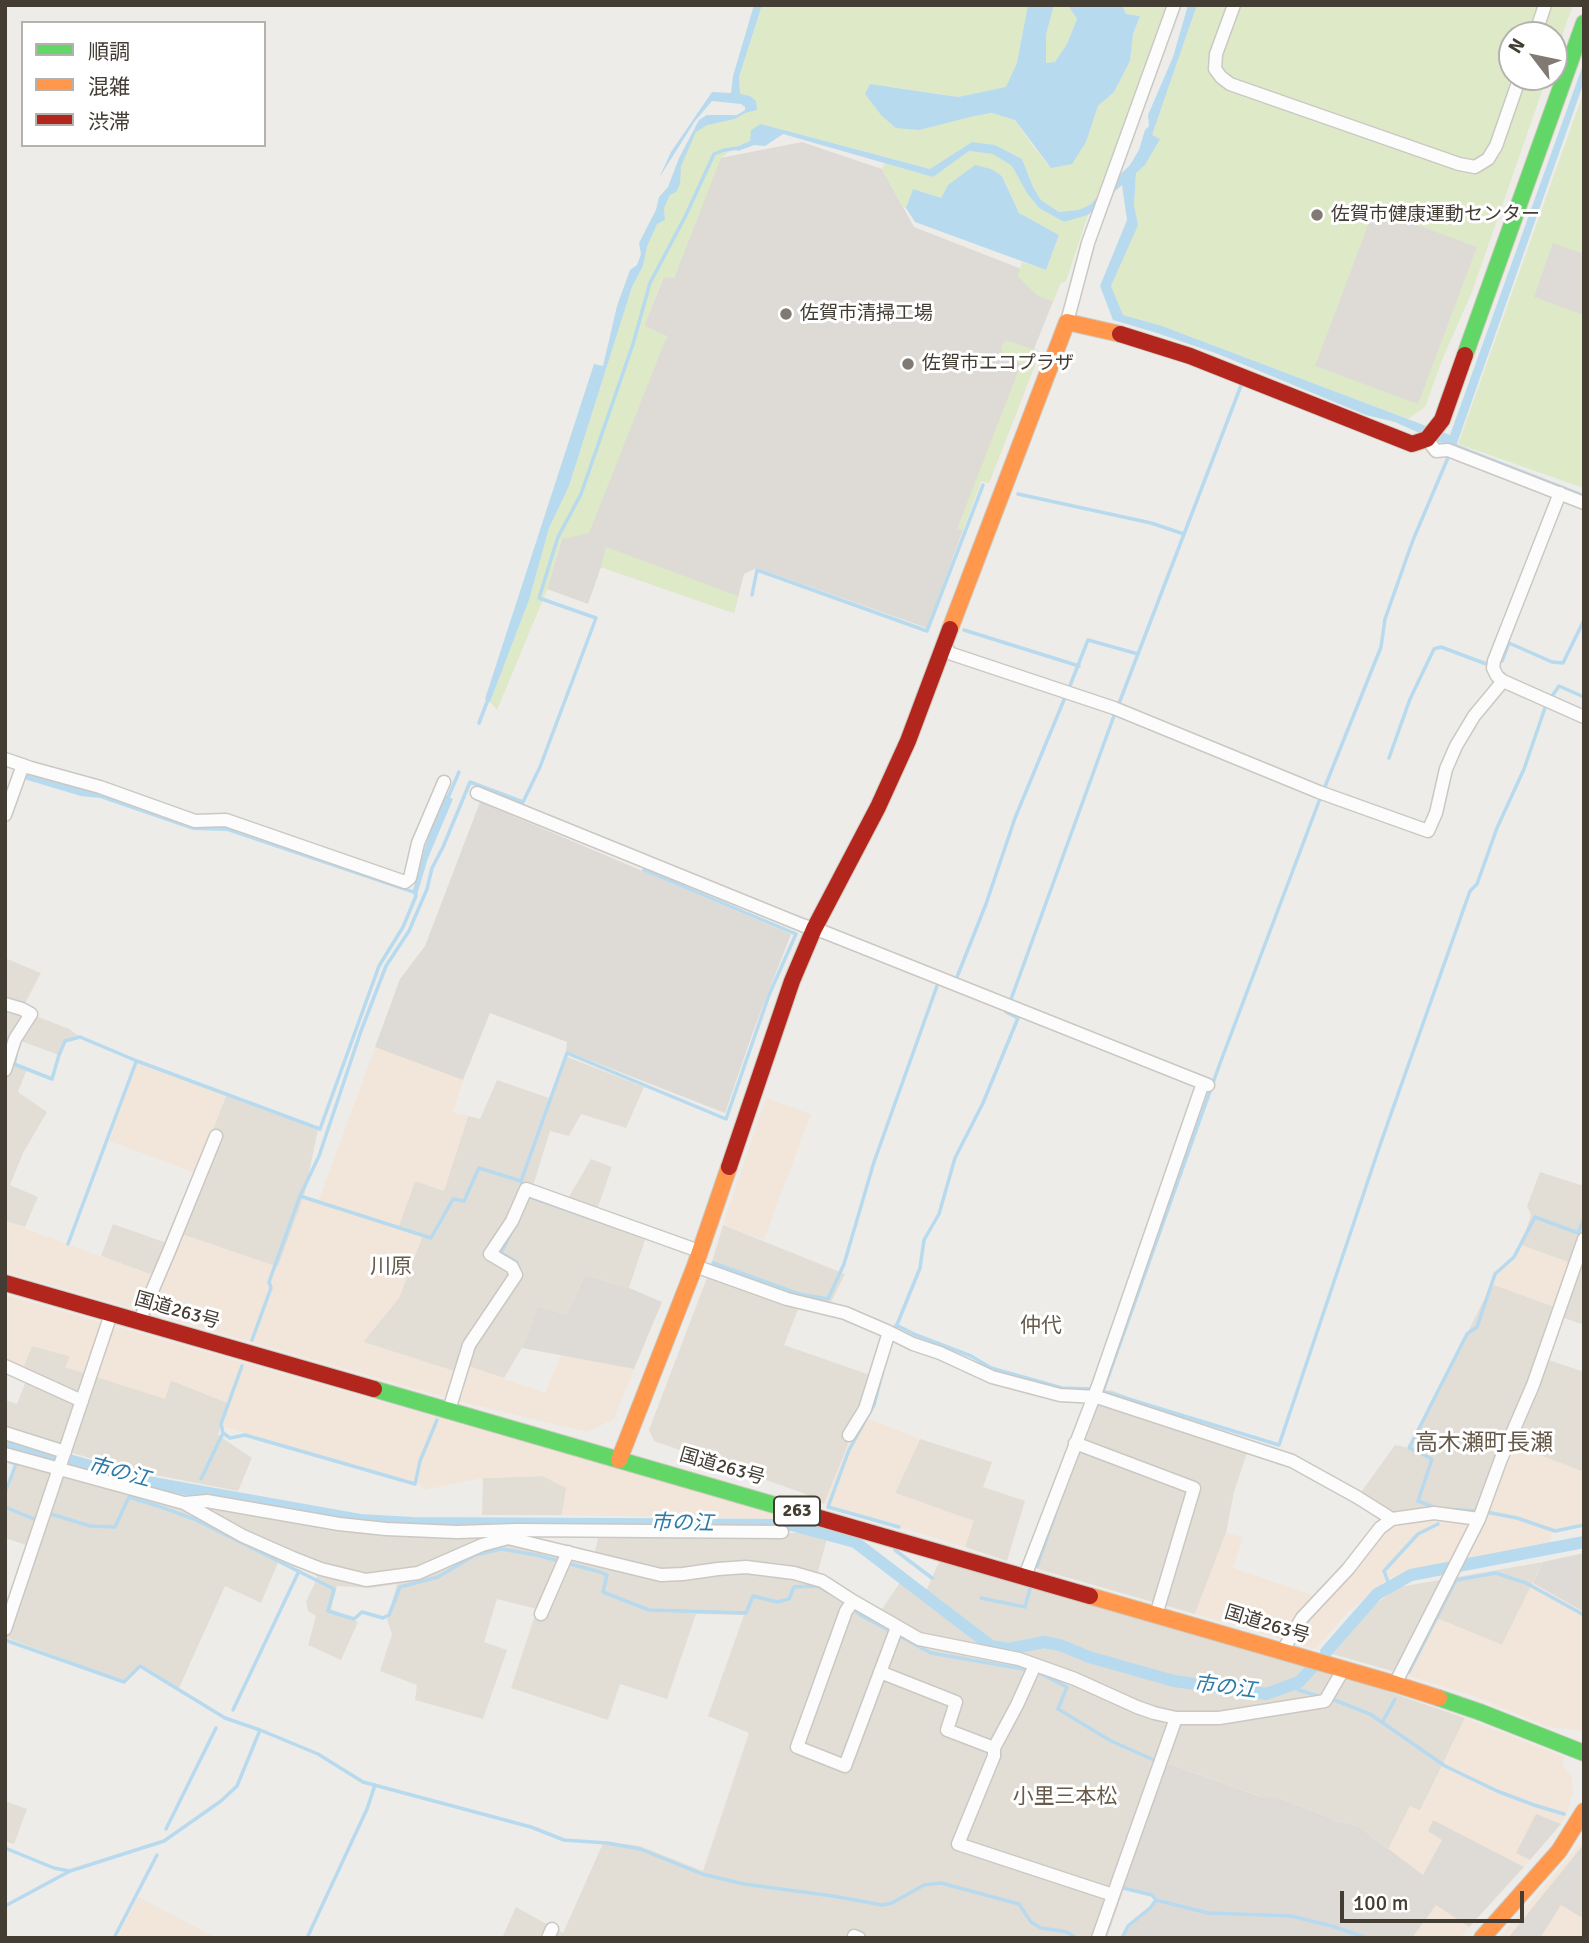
<!DOCTYPE html>
<html>
<head>
<meta charset="utf-8">
<style>
  body { margin:0 }
  #map { position:relative; width:1589px; height:1943px; overflow:hidden; background:#eeece8; font-family:Signika,"Noto Sans JP",sans-serif }
  canvas { display:block }
  .frame { position:absolute; inset:0; border:7px solid #443d34; pointer-events:none }
  .legend { position:absolute; left:21px; top:21px; width:245px; height:126px; box-sizing:border-box; background:#fff; border:2px solid #b4b1ae; margin:0; padding:9px 12px; list-style:none; font-size:21px; color:#443d34 }
  .legend li { display:flex; align-items:center; gap:14px; height:35px }
  .legend b { width:35px; border:2px solid #b4b1ae }
  .north { position:absolute; left:1498px; top:21px; width:70px; height:70px; box-sizing:border-box; background:#fff; border:2px solid #b4b1ae; border-radius:50%; rotate:302deg; font-size:19px; font-weight:700; line-height:28px; text-align:center; color:#443d34 }
  .north::after { content:''; display:block; margin:auto; width:24px; height:32px; background:#807a73; clip-path:polygon(50% 0,100% 100%,50% 72%,0 100%) }
  .scale { position:absolute; left:1340px; top:1891px; width:184px; height:32px; box-sizing:border-box; border:4px solid #443d34; border-top:0; padding-left:9px; font-size:21px; line-height:24px; white-space:nowrap; color:#443d34; -webkit-text-stroke:5px #fff; paint-order:stroke }
</style>
</head>
<body>
<div id="map">
<canvas width="1589" height="1943"></canvas>
<div class="frame"></div>
<ul class="legend">
<li><b style="height:9px;background:#63d668"></b>順調</li>
<li><b style="height:9px;background:#ff974d"></b>混雑</li>
<li><b style="height:9px;background:#b3261e"></b>渋滞</li>
</ul>
<div class="north">N</div>
<div class="scale">100 m</div>
</div>
<script>
const ctx = document.querySelector('canvas').getContext('2d');
ctx.lineJoin = 'round';
function fillPath(path, color) { ctx.fillStyle = color; ctx.fill(path, 'evenodd'); }
const poly = rows => new Path2D(rows.map(r => 'M' + r).join(''));
function stroke(path, color, width, dash) { ctx.strokeStyle = color; ctx.lineWidth = width; ctx.lineCap = dash ? 'butt' : 'round'; ctx.setLineDash(dash || []); ctx.stroke(path); }
function write(font, color, halo, rows, align = 'center') {
  ctx.font = font + ' Signika,"Noto Sans JP",sans-serif'; ctx.lineWidth = 6; ctx.setLineDash([]); ctx.textBaseline = 'middle'; ctx.strokeStyle = halo; ctx.fillStyle = color; for (const [text, x, y, turn = 0] of rows) {
    ctx.save(); ctx.translate(x, y); ctx.rotate((+turn || 0) * Math.PI / 180); ctx.textAlign = isNaN(turn) ? turn : align; if (halo) ctx.strokeText(text, 0, 0); ctx.fillText(text, 0, 0); ctx.restore();
  }
}
fillPath(poly([
  [5,958,41,973,22,1009,31,1014,69,1029,80,1037,65,1041,59,1055,15,1039,9,1061,27,1069,18,1092,47,1112,23,1153,10,1185,38,1197,25,1227,5,1221],
  [565,1056,644,1087,626,1128,581,1114,569,1136,550,1131,533,1186,567,1200,591,1159,612,1167,597,1210,645,1240,629,1288,585,1275,566,1315,538,1306,522,1348,504,1378,462,1364,457,1372,363,1342,399,1298,422,1237,398,1228,415,1181,444,1190,468,1116,480,1119,497,1080,549,1098],
  [226,1096,318,1130,304,1196,278,1267,181,1234,163,1279,101,1256,113,1224,167,1243],
  [1540,1172,1584,1186,1584,1325,1561,1317,1546,1359,1584,1372,1584,1472,1512,1445,1485,1516,1390,1516,1359,1495,1395,1445,1409,1448,1492,1284,1555,1307,1570,1263,1521,1245,1531,1215,1527,1206],
  [723,1225,845,1274,830,1304,799,1307,784,1345,870,1375,852,1435,824,1504,803,1493,654,1441,649,1430,708,1275],
  [32,1346,70,1356,66,1367,165,1398,170,1380,228,1403,218,1435,252,1458,238,1491,134,1471,5,1433,5,1400,17,1404,27,1378,20,1375],
  [1111,1390,1250,1444,1234,1492,1226,1533,1195,1614,1034,1568,1100,1396],
  [920,1439,992,1462,983,1487,1025,1501,1007,1561,965,1547,973,1521,895,1493],
  [18,1462,188,1500,343,1528,501,1536,504,1544,592,1562,599,1535,763,1536,802,1532,827,1539,817,1575,880,1612,901,1581,923,1598,940,1560,1360,1682,1465,1718,1420,1811,1410,1807,1389,1849,1358,1826,1338,1821,1279,1798,1264,1798,1167,1763,1107,1938,502,1938,516,1907,563,1933,604,1841,640,1846,703,1871,749,1733,708,1716,744,1615,696,1614,667,1699,620,1684,608,1720,511,1688,537,1609,497,1599,484,1642,507,1650,483,1719,415,1700,417,1685,380,1671,392,1634,387,1620,397,1584,371,1588,337,1586,331,1609,358,1622,341,1660,308,1645,316,1616,308,1611,306,1602,317,1578,316,1572,280,1558,261,1603,225,1586,179,1688,140,1665,123,1681,5,1637,5,1618,29,1546,5,1538,5,1494],
  [543,1476,567,1488,562,1515,482,1515,483,1478],
  [1543,1562,1502,1645,1436,1618,1406,1675,1329,1653,1367,1610,1399,1587],
  [5,1801,27,1809,14,1844,5,1841]
]), '#e3ded5');
fillPath(poly([
  [375,1047,463,1080,453,1112,468,1116,444,1191,415,1181,398,1228,422,1237,399,1298,363,1342,456,1372,462,1364,545,1393,561,1355,634,1369,614,1419,587,1432,458,1401,5,1272,5,1221,162,1279,180,1234,278,1267,304,1196,319,1200],
  [137,1063,226,1096,196,1173,109,1141],
  [766,1098,811,1114,764,1240,723,1225],
  [1521,1245,1570,1263,1556,1307,1492,1284,1495,1274,1514,1257],
  [5,1295,774,1513,775,1519,562,1515,566,1488,543,1476,483,1478,424,1490,421,1485,221,1426,228,1403,171,1380,165,1399,65,1367,70,1356,32,1346,20,1375,5,1367],
  [864,1417,920,1439,895,1493,974,1521,965,1547,824,1504,852,1435],
  [1512,1445,1584,1472,1584,1526,1552,1533,1549,1543,1391,1577,1349,1611,1315,1649,1195,1614,1226,1533,1243,1537,1233,1568,1316,1596,1390,1516,1485,1516],
  [1584,1553,1584,1731,1549,1727,1471,1695,1406,1675,1436,1618,1502,1645,1543,1562],
  [1465,1718,1564,1757,1563,1767,1572,1776,1573,1793,1566,1816,1561,1824,1530,1860,1460,1938,1122,1938,1128,1926,1150,1908,1156,1900,1152,1895,1123,1888,1167,1763,1264,1798,1279,1798,1338,1821,1358,1826,1388,1849,1410,1806,1421,1811],
  [1584,1837,1584,1938,1499,1938,1571,1855],
  [138,1897,217,1938,117,1938]
]), '#f2e6da');
fillPath(poly([
  [802,142,882,169,914,227,1060,284,1034,349,1040,352,989,483,981,481,927,628,757,568,744,574,734,613,601,567,588,604,547,589,562,539,667,337,644,326,664,276,674,278,720,158],
  [480,802,791,934,754,1029,725,1113,566,1051,567,1042,490,1013,463,1080,375,1047,400,979,425,946],
  [585,1275,629,1288,662,1302,634,1369,522,1348,538,1306,566,1315]
]), '#dedbd6');
fillPath(poly([
  [762,5,1028,5,1017,63,1007,87,958,97,886,86,974,116,993,113,1015,120,1032,145,1051,168,1086,142,1098,106,1114,92,1130,61,1133,34,1140,16,1126,14,1122,5,1166,5,1097,197,1090,205,1078,210,1059,212,1041,200,1033,187,1022,159,995,145,972,142,930,169,761,124,750,141,734,148,721,158,674,278,663,277,644,326,667,336,589,533,562,539,547,590,497,710,490,702,529,600,549,528,569,486,632,287,643,266,647,247,657,224,665,220,664,208,670,195,680,184,680,166,696,132,707,124,735,119,745,113,757,110,756,101,750,96,740,95,739,77],
  [1054,5,1068,5,1077,19,1067,44,1055,63,1045,63,1046,35],
  [1197,5,1573,5,1554,58,1554,35,1512,35,1512,77,1547,77,1472,292,1442,360,1425,407,1408,419,1162,326,1123,315,1111,286,1137,225,1134,205,1136,173,1145,165,1159,139,1152,135],
  [1584,91,1584,488,1458,444],
  [969,151,993,154,1012,166,1027,192,1039,208,1064,222,1088,215,1066,281,1060,284,1053,302,1037,295,1018,277,1022,262,1046,270,1059,235,1019,213,1002,175,948,185,941,198,913,189,906,208,904,208,882,169,885,163,933,177],
  [1006,340,1040,352,989,483,981,481,963,530,957,529,1021,364,1002,354,1001,347],
  [606,547,738,596,734,613,601,567]
]), '#dee9c7');
fillPath(poly([
  [1374,209,1477,247,1418,404,1315,366],
  [1553,243,1584,254,1584,315,1534,297],
  [1584,1553,1584,1612,1533,1583,1543,1562],
  [1167,1763,1264,1798,1279,1798,1338,1821,1358,1826,1423,1875,1442,1840,1428,1831,1433,1820,1524,1867,1469,1927,1436,1905,1412,1938,1122,1938,1128,1926,1150,1908,1156,1900,1152,1895,1123,1888],
  [1536,1814,1561,1824,1530,1860,1516,1853],
  [1584,1844,1584,1919,1561,1905,1540,1938,1508,1938]
]), '#dedbd7');
fillPath(poly([
  [754,5,762,5,739,77,740,94,750,96,756,101,757,110,745,113,735,119,707,125,696,132,681,166,680,184,676,192,670,195,664,208,665,220,657,224,647,247,643,266,632,287,569,486,549,528,529,600,490,702,485,699,594,364,603,366,617,306,630,270,637,265,641,254,639,243,656,210,659,197,668,187,679,158,699,120,707,115,737,115,745,110,745,107,741,104,712,101,695,121,659,178,671,152,712,92,731,93,733,76],
  [1028,5,1054,5,1046,35,1046,63,1055,62,1067,44,1077,19,1068,5,1122,5,1126,14,1140,16,1133,34,1130,61,1114,92,1098,106,1086,142,1072,164,1051,168,1015,120,992,113,974,116,919,130,896,128,882,116,865,94,870,84,958,97,1006,87,1017,63],
  [1188,5,1197,5,1152,135,1160,139,1145,165,1136,173,1134,205,1138,225,1111,286,1123,315,1162,326,1450,435,1584,62,1584,82,1455,449,1395,422,1366,415,1218,354,1157,333,1113,320,1100,286,1127,220,1122,185,1088,215,1064,222,1039,208,1027,193,1012,166,993,154,969,151,933,177,783,134,765,146,754,145,738,151,734,148,750,141,751,130,761,124,930,169,972,142,995,145,1022,159,1033,187,1041,200,1059,212,1078,210,1090,205,1097,197,1130,165,1139,150,1145,130,1149,126,1148,115,1173,57],
  [975,165,991,169,1002,176,1019,213,1059,235,1046,270,915,222,906,208,913,189,941,198,948,185],
  [26,773,83,789,99,792,197,825,226,826,413,890,426,844,444,795,453,799,428,858,417,895,227,831,193,830,100,798,81,796,24,779]
]), '#b7daee');
stroke(poly([
  [1456,446,1584,496],
  [1018,494,1151,523,1184,534],
  [752,595,757,570,927,631,983,485],
  [964,630,1079,666],
  [1496,663,1502,661,1509,643,1552,662,1563,663,1584,620],
  [1069,688,1088,640,1138,654],
  [1550,699,1559,686,1584,697],
  [1118,706,1242,383],
  [479,723,489,697],
  [1389,758,1410,699,1434,649,1441,647,1489,665],
  [1324,789,1381,647,1385,619,1413,540,1450,453],
  [447,800,459,772],
  [957,977,986,904,1015,818,1066,695],
  [1010,1002,1115,713],
  [16,1056,14,1064,52,1079,59,1055,65,1041,80,1037,137,1061,320,1129,379,966,403,927,416,896,415,892],
  [523,1186,521,1181,567,1053,726,1119,769,995,796,934,644,870],
  [300,1196,431,1238,453,1199,464,1201,479,1168,521,1181],
  [527,1196,618,1228],
  [510,1235,501,1253,517,1262,514,1268],
  [68,1244,136,1062],
  [713,1263,799,1294,828,1299,844,1264,874,1162,937,986],
  [896,1325,916,1335,971,1356,991,1368,1062,1388,1092,1389],
  [894,1332,920,1268,924,1240,939,1214,955,1158,983,1103,1018,1018,1006,1012,1008,1009],
  [252,1340,271,1288,269,1282,300,1196,319,1156,361,1031,386,966,409,931,427,889,432,868,443,847,470,782,523,802,540,767,596,618,539,598,558,537,581,494,633,344,650,283,686,215,714,154,724,150,738,148],
  [883,1370,874,1405,849,1450,828,1507,899,1527],
  [1099,1390,1279,1445,1380,1145,1470,891,1477,884,1497,828,1524,769,1546,705],
  [1101,1397,1219,1066,1321,796],
  [223,1433,221,1424,242,1366],
  [5,1460,16,1464,5,1493],
  [201,1479,223,1433,230,1438,245,1435,415,1484,420,1461,437,1420],
  [5,1507,34,1519,39,1517],
  [1436,1508,1418,1501,1432,1459,1409,1448,1467,1334,1477,1327,1495,1274,1514,1257,1535,1217,1578,1233,1584,1218],
  [1447,1509,1478,1511],
  [1486,1512,1517,1518,1555,1531,1584,1525],
  [47,1515,51,1514,90,1526,115,1527,129,1497,161,1507,194,1519,334,1589,328,1611,354,1619,362,1612,383,1618,389,1615,400,1587,438,1577,475,1555,501,1549,537,1555,600,1572,607,1575,603,1592,649,1610,746,1613,753,1596,777,1602,789,1599,794,1587,817,1586,830,1593],
  [895,1550,932,1578],
  [1037,1566,1055,1515],
  [1390,1587,1384,1571,1418,1534,1438,1524],
  [981,1598,1025,1607,1030,1589],
  [851,1607,860,1615,931,1653,1029,1670],
  [5,1640,124,1682,140,1666,225,1718,260,1730],
  [1037,1672,1067,1687,1058,1709,1111,1741,1154,1760],
  [1409,1672,1456,1580,1496,1573,1526,1583,1584,1615],
  [1291,1685,1299,1690,1321,1697],
  [1329,1698,1370,1714,1445,1766,1497,1791,1534,1805,1564,1814],
  [233,1710,299,1571],
  [1382,1723,1395,1699],
  [166,1829,216,1728],
  [5,1848,54,1868,69,1871],
  [1123,1888,1152,1895,1156,1900,1208,1913,1291,1916,1332,1926,1367,1938],
  [5,1906,70,1871,164,1841,221,1801,237,1786,260,1730,318,1754,363,1782,531,1827,564,1840,607,1843,640,1849,702,1874,744,1884,833,1896,882,1905,892,1903,924,1885,941,1883,1019,1904,1031,1922,1041,1928,1067,1932,1076,1938],
  [114,1938,157,1855],
  [307,1938,367,1809,375,1785],
  [1122,1938,1128,1926,1150,1908,1156,1900]
]), '#b7daee', 3.5);
stroke(poly([
  [5,1442,147,1482,360,1520,413,1523,792,1525,855,1542,991,1646,1009,1649,1044,1642,1060,1645,1089,1657,1174,1681,1266,1694,1299,1682,1313,1667],
  [1326,1652,1377,1594,1411,1575,1584,1542]
]), '#b7daee', 12);
const street = poly([
  [1234,5,1216,54,1215,69,1221,77,1230,84,1459,164,1475,167,1488,159,1496,146,1520,77],
  [1535,35,1545,5],
  [1067,322,1088,243,1174,5],
  [1427,439,1436,451,1448,450,1453,452,1584,503],
  [943,647,952,654,1114,708,1319,792,1428,831,1436,813,1446,769,1456,746,1474,716,1503,681,1584,717],
  [1503,681,1497,676,1493,668,1494,661,1560,493],
  [5,759,31,768,100,787,195,821,226,820,405,882,410,878,418,843,444,782],
  [477,793,802,925,824,932,1208,1085],
  [5,815,23,765],
  [5,1004,22,1009,31,1014,15,1039,5,1070],
  [695,1266,787,1299,845,1313,889,1332,913,1344,940,1353,992,1377,1060,1395,1097,1397,1292,1461,1357,1497,1392,1519],
  [139,1322,170,1249,216,1136],
  [5,1366,82,1401],
  [449,1410,469,1345,516,1275,512,1267,490,1254,512,1221,526,1189,699,1251],
  [5,1433,65,1452],
  [849,1435,865,1409,889,1332],
  [1075,1443,1194,1488,1156,1615],
  [5,1454,184,1503,243,1536,293,1558,321,1569,366,1580,418,1573,482,1545,508,1538,661,1575,683,1574,718,1569,746,1567,794,1573,822,1581,853,1601,919,1639,1019,1659,1075,1679,1137,1707,1154,1713,1176,1718,1219,1718,1325,1701,1343,1670],
  [185,1503,207,1501,339,1524,386,1529,457,1532,517,1530,782,1532],
  [1025,1576,1098,1386,1203,1083],
  [853,1601,846,1611,797,1747,845,1766,897,1627],
  [541,1614,568,1552],
  [5,1629,111,1314],
  [1282,1652,1302,1618,1348,1569,1380,1528,1392,1519,1434,1513,1479,1519],
  [880,1672,956,1702,947,1730,994,1748,1017,1705,1035,1665],
  [1395,1684,1479,1519,1501,1459,1533,1385,1584,1239],
  [994,1748,994,1756,958,1844,1113,1895],
  [854,1936,859,1938],
  [548,1938,552,1929],
  [1098,1938,1176,1718]
]);
const fast = poly([
  [1465,355,1584,23],
  [374,1389,785,1508],
  [1439,1698,1480,1712,1584,1753]
]);
const slow = poly([
  [950,629,1067,322,1120,334],
  [619,1460,695,1266,729,1167],
  [1090,1596,1395,1684,1439,1698],
  [1482,1938,1559,1851,1584,1811]
]);
const jam = poly([
  [1120,334,1190,356,1412,444,1427,439,1442,420,1465,355],
  [729,1167,792,981,814,929,878,807,908,741,950,629],
  [5,1283,374,1389],
  [785,1508,1090,1596]
]);
stroke(street, '#cbc8c4', 15);
stroke(fast, '#cec9bf', 18);
stroke(slow, '#cec9bf', 18);
stroke(jam, '#cec9bf', 18);
stroke(street, '#fcfcfc', 12);
stroke(fast, '#63d668', 16);
stroke(slow, '#ff974d', 16);
stroke(jam, '#b3261e', 16);
for (const [x, y, r, color] of [
  [1317,215,7,"#807a73"],
  [786,314,7,"#807a73"],
  [908,364,7,"#807a73"]
]) { const dot = new Path2D(); dot.arc(x, y, r, 0, 2 * Math.PI); ctx.fillStyle = color; ctx.fill(dot); stroke(dot, '#fff', 2.5); }
for (const [x, y, w] of [
  [797,1511,46]
]) { const box = new Path2D(); box.roundRect(x - w / 2, y - 14.5, w, 29, 5); ctx.fillStyle = '#fff'; ctx.fill(box); stroke(box, '#443d34', 2); }
write('bold 18px', '#443d34', null, [
  ["263",797,1511]
]);
write('19px', '#443d34', '#fff', [
  ["佐賀市健康運動センター",1331,215],
  ["佐賀市清掃工場",800,314],
  ["佐賀市エコプラザ",922,364]
], 'left');
write('19px', '#443d34', '#fff', [
  ["国道263号",177,1311,16],
  ["国道263号",722,1467,16],
  ["国道263号",1267,1625,17]
]);
write('21px', '#675a4b', '#fff', [
  ["川原",391,1267],
  ["仲代",1041,1326],
  ["小里三本松",1065,1797]
]);
write('italic 21px', '#2c7aa8', '#fff', [
  ["市の江",119,1473,15],
  ["市の江",682,1524,1],
  ["市の江",1225,1688,7]
]);
write('23px', '#675a4b', '#fff', [
  ["高木瀬町長瀬",1484,1444]
]);
</script>
</body>
</html>
